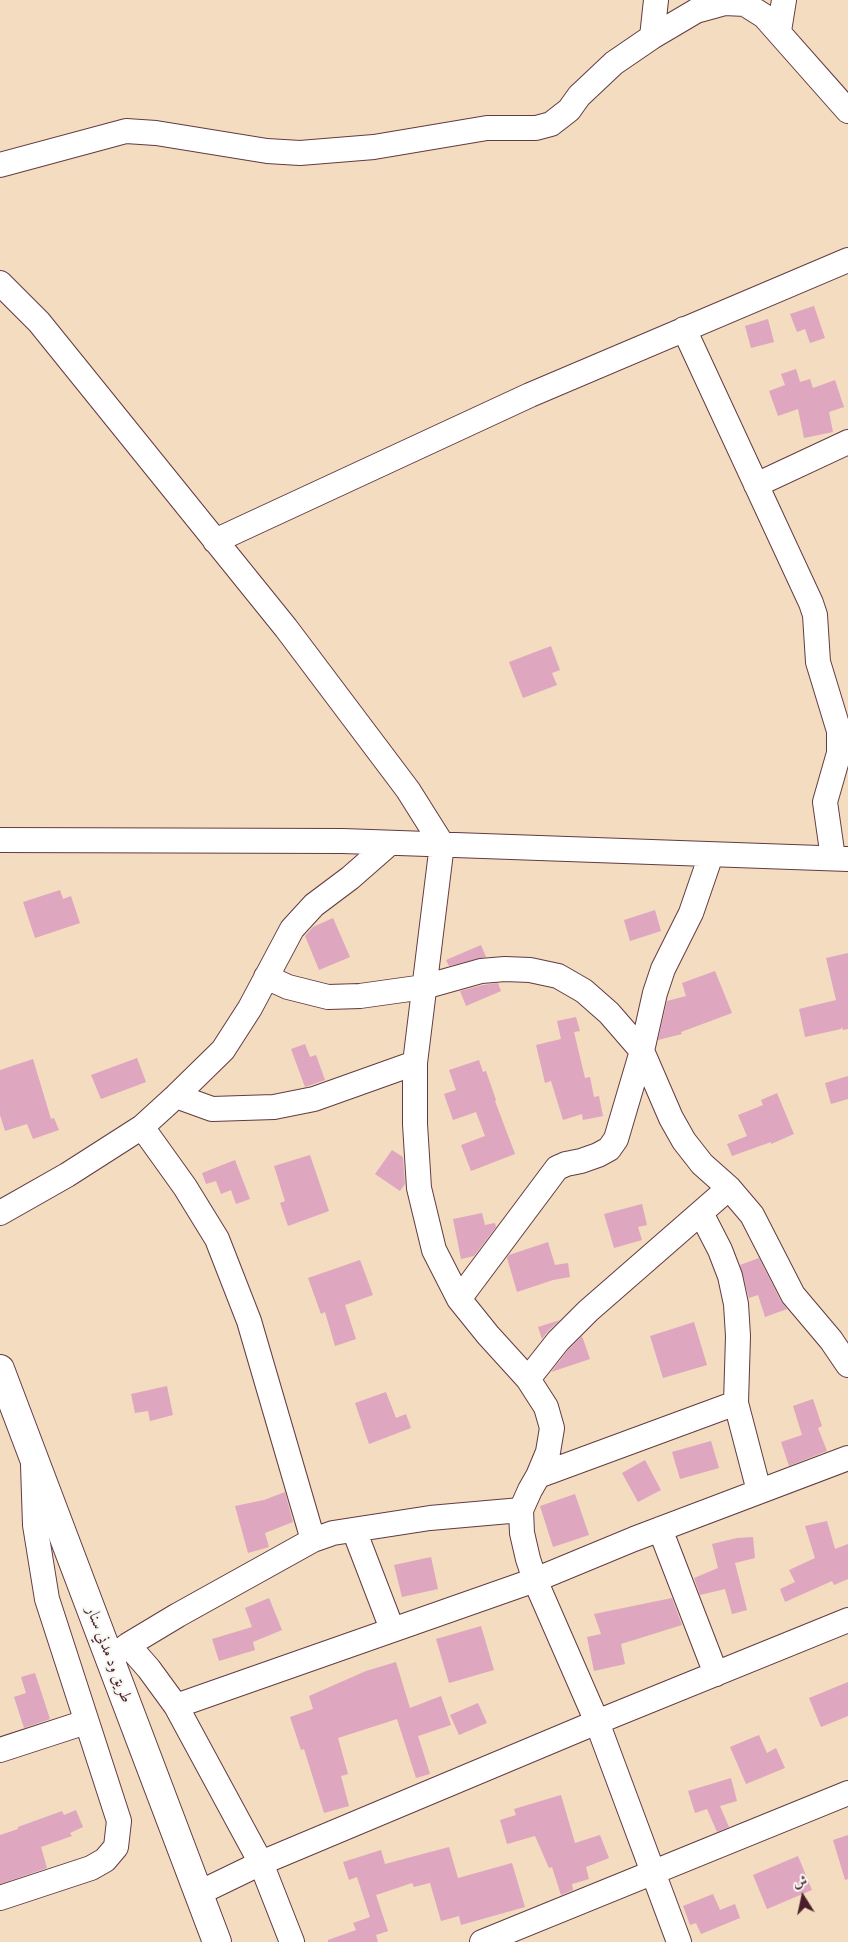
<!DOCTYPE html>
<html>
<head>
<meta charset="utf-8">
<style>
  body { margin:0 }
  #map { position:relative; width:848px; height:1942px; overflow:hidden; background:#f3dcbf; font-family:"IM FELL Double Pica",Amiri,serif }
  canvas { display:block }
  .north { position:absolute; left:778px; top:1872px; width:50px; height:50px; -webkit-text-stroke:4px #f6f6f2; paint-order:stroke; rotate:350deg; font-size:14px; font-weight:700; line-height:20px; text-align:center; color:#4a1f2b }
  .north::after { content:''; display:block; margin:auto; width:18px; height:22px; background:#4a1f2b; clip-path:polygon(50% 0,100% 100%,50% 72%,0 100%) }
</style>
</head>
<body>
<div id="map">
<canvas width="848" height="1942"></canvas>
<div class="north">ش</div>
</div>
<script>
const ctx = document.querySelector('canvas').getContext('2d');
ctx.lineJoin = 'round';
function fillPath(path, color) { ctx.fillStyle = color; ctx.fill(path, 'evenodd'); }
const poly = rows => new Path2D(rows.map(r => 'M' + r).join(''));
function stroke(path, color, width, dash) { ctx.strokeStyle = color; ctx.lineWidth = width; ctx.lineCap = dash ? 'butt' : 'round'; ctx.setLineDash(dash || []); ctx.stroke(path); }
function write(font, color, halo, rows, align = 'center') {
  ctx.font = font + ' "IM FELL Double Pica",Amiri,serif'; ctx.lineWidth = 4; ctx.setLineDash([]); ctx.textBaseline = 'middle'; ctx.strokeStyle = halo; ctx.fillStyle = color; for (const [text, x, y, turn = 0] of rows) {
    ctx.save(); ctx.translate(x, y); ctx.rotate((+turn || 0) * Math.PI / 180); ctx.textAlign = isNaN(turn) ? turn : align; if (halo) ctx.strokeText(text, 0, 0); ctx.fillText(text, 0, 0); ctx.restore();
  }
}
fillPath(poly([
  [814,306,825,338,810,343,805,329,797,332,790,314],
  [768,319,774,342,751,348,745,326],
  [796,369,800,382,810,379,813,388,835,380,844,407,829,412,833,432,804,438,798,409,778,416,769,391,785,385,781,374],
  [551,646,560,670,552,673,557,685,523,698,509,662],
  [60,890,63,899,71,896,80,923,35,938,23,902],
  [655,910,661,931,630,941,624,920],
  [333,918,350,957,319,970,305,936,313,927],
  [481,945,486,957,449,966,446,960],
  [848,953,848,1029,843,1030,842,1027,841,1029,805,1037,799,1009,836,1000,826,958],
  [715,971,732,1013,681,1032,682,1034,658,1040,667,1001,686,996,682,983],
  [498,983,501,991,466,1006,460,991,483,985],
  [576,1017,580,1031,574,1032,585,1078,590,1077,594,1097,599,1096,603,1116,583,1120,582,1114,563,1120,551,1081,545,1083,536,1045,561,1039,557,1021],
  [305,1044,310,1057,316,1055,325,1080,305,1087,291,1049],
  [137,1058,146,1082,101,1099,91,1075],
  [33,1059,51,1119,54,1118,59,1130,33,1139,27,1124,5,1131,0,1115,0,1070],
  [479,1060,483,1072,486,1071,496,1100,495,1101,515,1154,471,1171,461,1145,485,1136,476,1112,453,1120,444,1094,456,1090,449,1070],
  [848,1076,848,1099,831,1104,825,1083],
  [777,1093,794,1134,771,1144,771,1142,732,1156,727,1144,747,1136,738,1115,763,1105,761,1100],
  [392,1150,403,1157,405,1184,400,1191,375,1174],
  [310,1155,329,1211,288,1226,280,1203,285,1201,274,1166],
  [235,1160,250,1199,236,1204,231,1190,221,1194,216,1181,206,1184,202,1173],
  [642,1204,647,1225,638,1227,642,1240,614,1248,604,1214],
  [482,1213,485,1225,495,1223,496,1227,474,1256,461,1259,453,1219],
  [548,1242,555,1265,568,1263,570,1277,553,1280,517,1292,507,1258,509,1255],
  [759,1258,781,1301,787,1309,765,1317,758,1295,749,1298,740,1265],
  [360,1260,373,1295,345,1305,356,1339,335,1346,325,1312,321,1314,308,1278],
  [560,1320,548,1331,542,1339,538,1327],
  [694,1322,707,1365,663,1378,650,1336],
  [582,1336,590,1359,551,1372,568,1350],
  [167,1386,173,1415,150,1421,148,1411,135,1413,131,1394],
  [386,1392,396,1418,406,1414,411,1428,369,1444,355,1403],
  [813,1399,822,1426,818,1428,827,1451,789,1466,781,1442,802,1435,793,1406],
  [711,1441,719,1468,680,1479,672,1452],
  [645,1460,661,1490,638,1502,622,1473],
  [285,1492,293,1522,265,1533,269,1547,248,1553,235,1506,264,1500],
  [575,1494,589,1535,553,1547,540,1506],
  [827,1521,835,1549,848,1544,848,1579,834,1585,832,1581,785,1602,780,1589,795,1582,789,1570,815,1558,805,1526],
  [753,1537,755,1558,735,1563,747,1610,732,1614,725,1589,700,1595,694,1578,718,1568,712,1544,737,1538],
  [431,1557,438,1589,402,1597,394,1565],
  [269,1598,282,1630,253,1642,255,1650,219,1661,212,1639,252,1627,245,1608],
  [672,1598,682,1625,621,1644,625,1664,594,1671,587,1637,601,1634,594,1614],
  [481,1626,494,1670,449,1683,436,1639],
  [396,1662,410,1708,441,1696,451,1725,418,1736,430,1774,416,1778,397,1719,338,1738,348,1774,341,1776,349,1806,324,1813,304,1749,301,1750,290,1717,313,1709,309,1696,366,1671],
  [35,1673,50,1719,24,1728,14,1697,26,1693,21,1677],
  [848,1682,848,1716,821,1727,809,1698],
  [478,1703,487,1723,459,1735,450,1715],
  [759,1735,767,1753,776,1748,785,1768,746,1784,730,1747],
  [731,1778,737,1801,720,1806,729,1827,717,1832,707,1809,695,1813,688,1791],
  [561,1795,575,1843,600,1835,609,1858,586,1867,589,1879,572,1884,573,1890,561,1895,552,1867,549,1868,535,1836,507,1844,500,1820,516,1815,514,1809],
  [76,1810,83,1827,70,1833,72,1836,41,1847,47,1868,0,1884,0,1835,18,1829,18,1827,62,1811,64,1815],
  [848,1835,848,1879,845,1880,833,1840],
  [449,1847,458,1878,512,1863,525,1907,461,1925,459,1916,441,1921,430,1883,414,1887,412,1883,376,1895,388,1931,376,1935,378,1942,328,1942,328,1940,356,1930,353,1923,370,1917,357,1877,349,1880,343,1862,381,1850,385,1864],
  [798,1856,812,1890,767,1909,753,1875],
  [713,1894,720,1910,735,1904,740,1918,701,1934,696,1923,690,1925,683,1906]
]), '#dea6bf');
const minor = poly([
  [779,31,784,0],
  [652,37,656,0],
  [0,165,126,131,156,133,267,151,300,153,374,147,487,128,536,128,551,124,569,110,579,96,614,63,652,37,696,11,725,3,745,4,764,16,848,111],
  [0,283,39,322,286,628,408,790,442,844,415,1063,415,1124,419,1188,434,1250,459,1299,488,1335,528,1379,546,1407,552,1428,548,1452,538,1476,530,1490,521,1510,522,1533,528,1559,535,1580,597,1722,679,1942],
  [684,329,811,603,815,615,818,662,839,731,839,753,825,802,833,858],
  [756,485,848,442],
  [215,541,530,395,848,260],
  [0,840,343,841,848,859],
  [711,855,691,913,663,969,655,993,642,1051,671,1118,684,1141,702,1164,729,1188,752,1215,793,1295,831,1340,848,1365],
  [266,977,288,987,328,997,360,996,424,987,481,971,505,969,530,970,558,976,584,991,609,1013,642,1051,616,1139,609,1149,598,1155,581,1161,566,1164,557,1168,459,1299],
  [176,1096,212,1109,274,1107,314,1099,415,1063],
  [142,1127,185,1187,217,1239,249,1321,313,1540],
  [0,1213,67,1175,142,1127,176,1096,223,1050,250,1008,292,929,314,905,350,878,390,843],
  [701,1213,720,1250,730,1276,736,1304,738,1336,736,1403,759,1491],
  [528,1379,558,1341,588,1311,729,1188],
  [538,1476,736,1403],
  [660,1529,716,1674],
  [354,1530,392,1629],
  [128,1645,149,1669,176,1706,261,1863,292,1942],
  [110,1659,128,1645,178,1615,313,1540,333,1533,430,1518,521,1510],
  [176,1706,535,1580,634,1539,848,1458],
  [0,1750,86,1722],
  [199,1893,261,1863,597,1722,848,1620],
  [0,1898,91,1868,105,1860,116,1847,119,1821,47,1599,35,1525,33,1465],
  [482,1942,848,1793]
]);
const highway = poly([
  [0,1369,217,1942]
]);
stroke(minor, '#633b41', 26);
stroke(highway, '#633b41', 30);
stroke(minor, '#fff', 24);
stroke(highway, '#fff', 28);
write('16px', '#4a1f2b', '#f6f6f2', [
  ["طريق ود مدني سنار",108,1655,69]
]);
</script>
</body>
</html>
